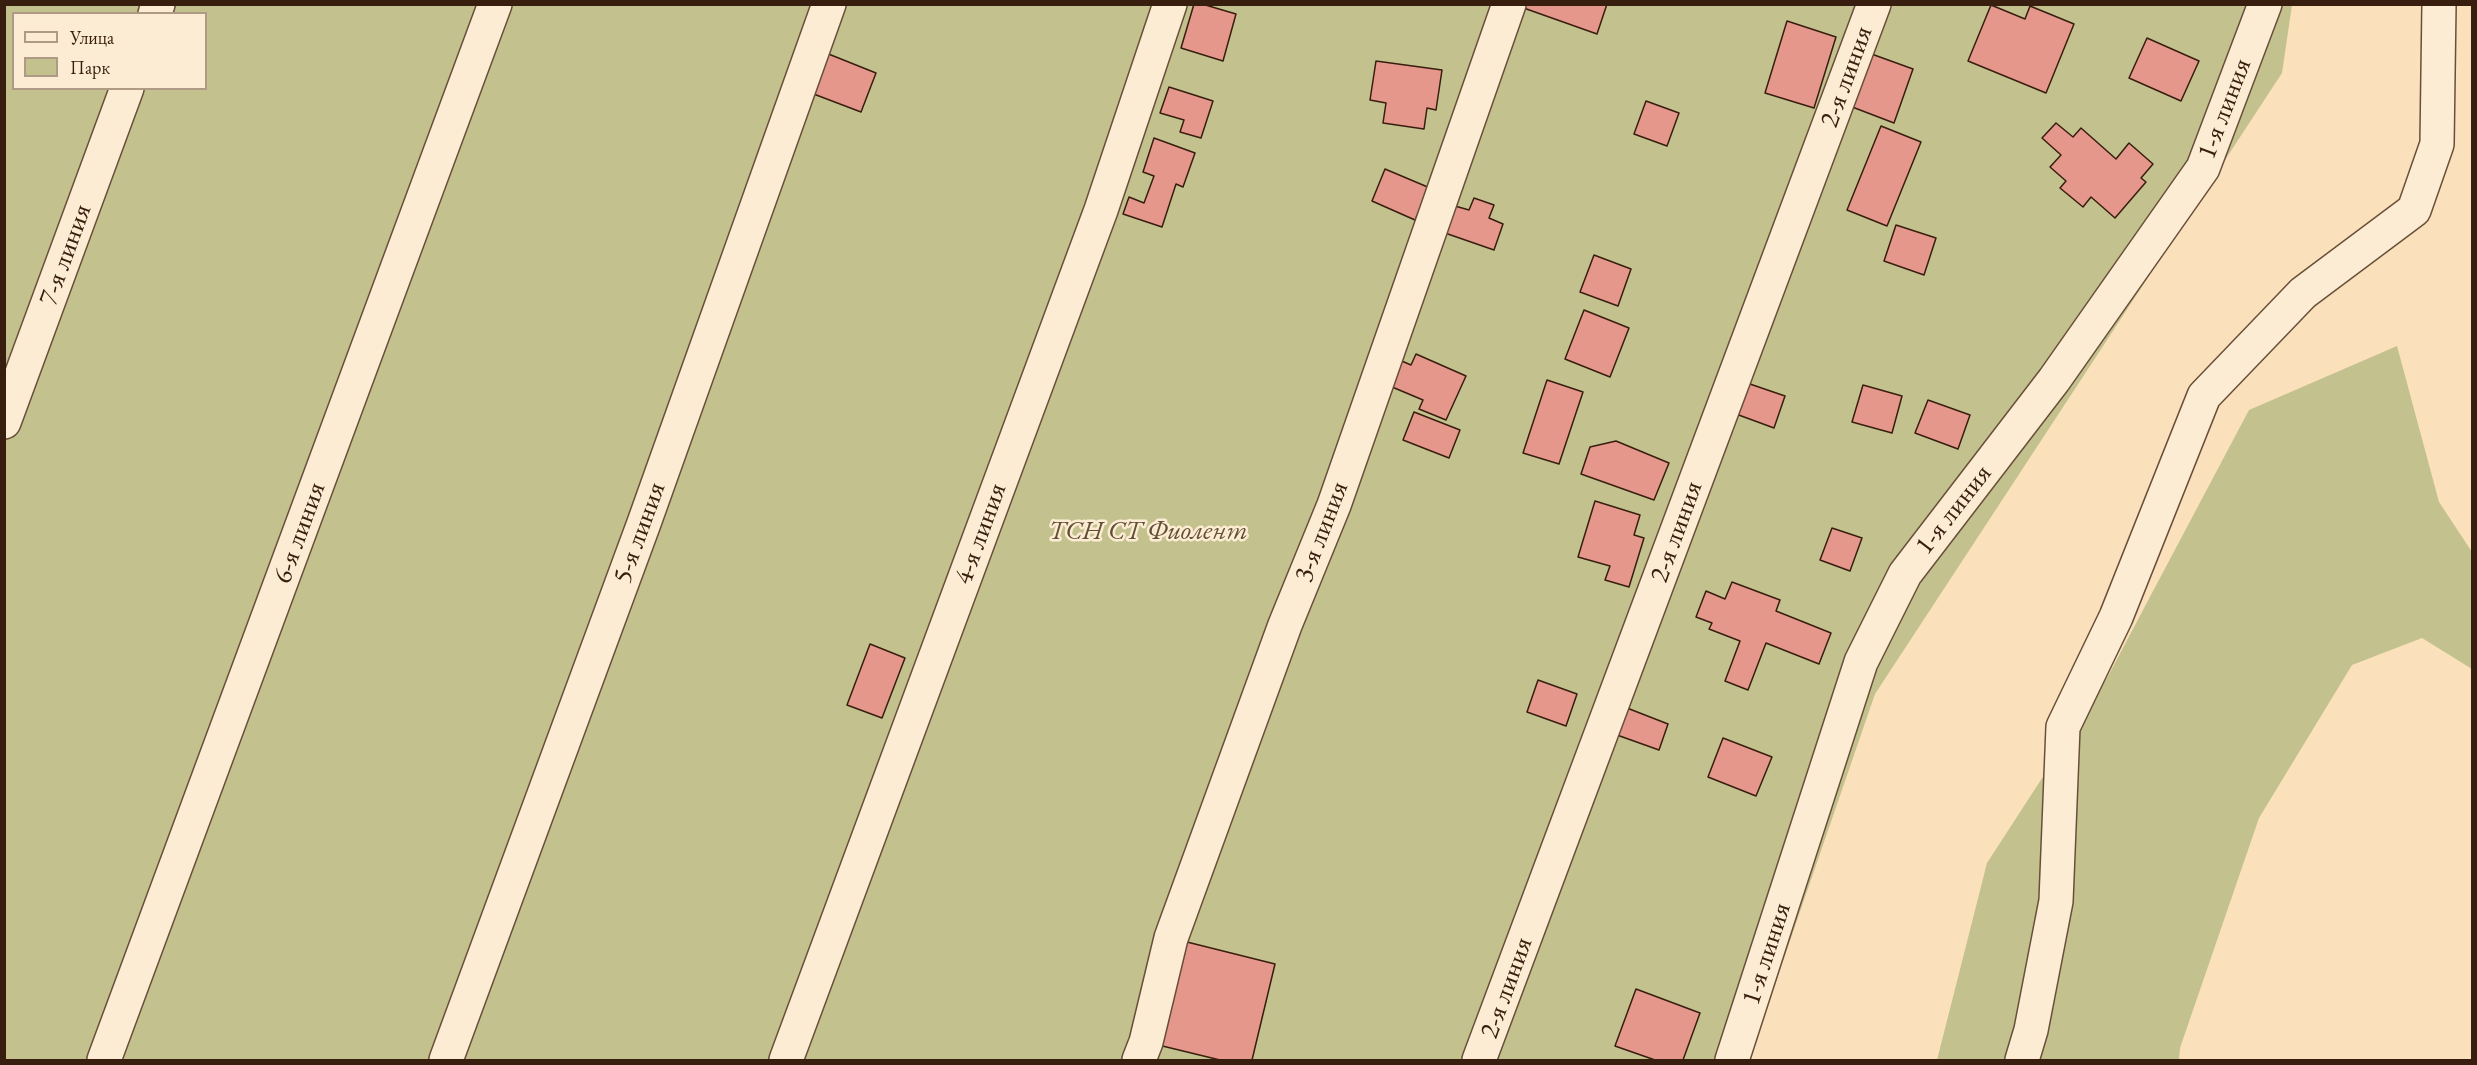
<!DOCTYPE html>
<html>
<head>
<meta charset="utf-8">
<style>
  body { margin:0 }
  #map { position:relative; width:2477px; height:1065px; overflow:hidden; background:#fbe1bb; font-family:"EB Garamond",serif }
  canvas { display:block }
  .frame { position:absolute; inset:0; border:6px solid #381e0f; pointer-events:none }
  .legend { position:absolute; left:12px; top:12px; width:195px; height:78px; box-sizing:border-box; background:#fcecd3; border:2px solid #ae9a85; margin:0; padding:8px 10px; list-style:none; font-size:18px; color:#381e0f }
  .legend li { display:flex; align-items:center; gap:12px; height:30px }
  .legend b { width:30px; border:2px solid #ae9a85 }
</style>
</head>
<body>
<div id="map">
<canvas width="2477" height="1065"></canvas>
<div class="frame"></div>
<ul class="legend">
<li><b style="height:8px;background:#fcecd3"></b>Улица</li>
<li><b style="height:16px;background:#c3c18d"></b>Парк</li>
</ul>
</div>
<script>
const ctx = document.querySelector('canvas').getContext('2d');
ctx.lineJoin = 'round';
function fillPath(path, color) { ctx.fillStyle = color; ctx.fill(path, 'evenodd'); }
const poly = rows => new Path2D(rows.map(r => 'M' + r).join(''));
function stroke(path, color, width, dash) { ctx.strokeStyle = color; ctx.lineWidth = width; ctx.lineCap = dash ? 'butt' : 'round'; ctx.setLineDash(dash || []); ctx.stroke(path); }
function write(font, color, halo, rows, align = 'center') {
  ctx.font = font + ' "EB Garamond",serif'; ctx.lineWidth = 5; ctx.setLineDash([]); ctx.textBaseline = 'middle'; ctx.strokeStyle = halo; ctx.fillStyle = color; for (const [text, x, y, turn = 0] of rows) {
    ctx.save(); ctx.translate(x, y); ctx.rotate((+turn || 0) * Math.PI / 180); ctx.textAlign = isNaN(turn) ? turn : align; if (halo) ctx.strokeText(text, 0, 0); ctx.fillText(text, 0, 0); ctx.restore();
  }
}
fillPath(poly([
  [5,5,2292,5,2282,73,1875,694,1749,1060,5,1060],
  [14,14,206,14,206,88,14,88],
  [2397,346,2439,502,2472,552,2472,669,2422,638,2352,665,2259,818,2180,1048,2179,1060,1937,1060,1987,863,2107,678,2249,410]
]), '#c3c18d');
const building = poly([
  [1194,4,1202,4,1236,14,1223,61,1181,48,1194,4],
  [1519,4,1607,4,1597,34,1518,6,1519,4],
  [1991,5,2025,19,2030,6,2074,24,2046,93,1968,61,1991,5],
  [1787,21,1836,37,1814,108,1765,93,1787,21],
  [2147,38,2199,61,2181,101,2129,78,2147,38],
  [1866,52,1913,69,1894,123,1847,105,1866,52],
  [826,53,876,73,861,112,811,93,826,53],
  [1376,61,1442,70,1436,110,1427,108,1424,129,1383,123,1386,103,1370,100,1376,61],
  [1169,87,1213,101,1201,138,1180,132,1184,120,1160,113,1169,87],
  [1646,101,1679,113,1667,146,1634,134,1646,101],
  [2056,123,2073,137,2081,128,2116,159,2129,143,2153,164,2141,178,2146,182,2115,218,2091,197,2083,207,2060,188,2066,181,2050,167,2061,155,2042,138,2056,123],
  [1881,126,1921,142,1887,226,1847,210,1881,126],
  [1154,138,1195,153,1183,187,1176,184,1162,227,1123,214,1129,197,1144,203,1154,176,1143,172,1154,138],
  [1385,169,1430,188,1415,220,1372,201,1385,169],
  [1474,198,1494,205,1489,218,1503,224,1494,250,1445,233,1455,206,1469,210,1474,198],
  [1896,225,1936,238,1924,275,1884,261,1896,225],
  [1594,255,1631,269,1618,306,1580,292,1594,255],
  [1584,310,1629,328,1610,377,1565,359,1584,310],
  [1416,354,1466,376,1446,420,1419,409,1423,400,1385,384,1397,359,1411,365,1416,354],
  [1547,380,1583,392,1559,464,1523,453,1547,380],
  [1747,383,1785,396,1774,428,1736,414,1747,383],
  [1863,385,1902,396,1892,433,1852,422,1863,385],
  [1928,400,1970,415,1958,449,1915,433,1928,400],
  [1414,412,1460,430,1449,458,1403,440,1414,412],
  [1616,441,1669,463,1654,500,1581,474,1590,447,1616,441],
  [1595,501,1640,515,1634,535,1644,538,1629,587,1605,580,1610,566,1578,557,1595,501],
  [1832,528,1862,538,1850,571,1820,560,1832,528],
  [1732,582,1780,600,1776,611,1831,633,1819,664,1766,643,1748,690,1725,681,1740,641,1709,629,1712,623,1696,617,1706,591,1725,599,1732,582],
  [870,644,905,658,882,718,847,705,870,644],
  [1538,680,1577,694,1566,726,1527,712,1538,680],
  [1627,708,1668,724,1659,750,1617,735,1627,708],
  [1723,738,1772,757,1756,796,1708,777,1723,738],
  [1171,938,1275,964,1252,1060,1220,1060,1146,1042,1171,938],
  [1636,989,1700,1013,1683,1060,1655,1060,1615,1046,1636,989]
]);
fillPath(building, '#e5978b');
stroke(building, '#381e0f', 1.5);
const minor = poly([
  [155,14,158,4],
  [4,422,127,88],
  [104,1060,495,4],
  [446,1060,644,523,829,4],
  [786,1060,1101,210,1170,4],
  [1139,1060,1146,1042,1171,938,1285,625,1334,505,1509,4],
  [1479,1060,1874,4],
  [1732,1060,1861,662,1905,574,2054,380,2203,168,2265,4],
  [2022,1060,2031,1030,2056,901,2063,727,2116,617,2204,396,2303,293,2414,210,2437,144,2439,4]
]);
stroke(minor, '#694f3a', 36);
stroke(minor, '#fcecd3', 33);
write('27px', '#381e0f', '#fcecd3', [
  ["2-я линия",1847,77,-70],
  ["1-я линия",2225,109,-69],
  ["7-я линия",66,255,-70],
  ["1-я линия",1954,510,-52],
  ["3-я линия",1322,532,-69],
  ["2-я линия",1677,532,-70],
  ["6-я линия",300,533,-70],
  ["5-я линия",640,533,-70],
  ["4-я линия",981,534,-70],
  ["1-я линия",1767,954,-72],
  ["2-я линия",1507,988,-70]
]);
write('italic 27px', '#624f35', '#fcecd3', [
  ["ТСН СТ Фиолент",1148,532]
]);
</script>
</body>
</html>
